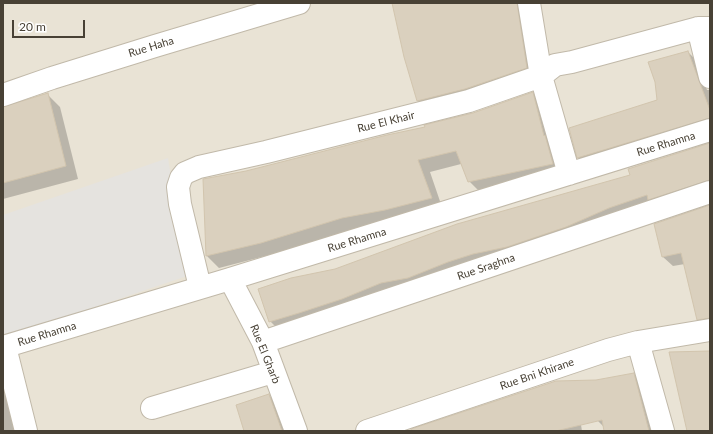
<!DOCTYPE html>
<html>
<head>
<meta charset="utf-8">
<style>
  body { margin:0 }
  #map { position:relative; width:713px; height:434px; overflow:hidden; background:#f5f1e7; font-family:Lato,sans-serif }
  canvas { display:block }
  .frame { position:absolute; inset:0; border:4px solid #484135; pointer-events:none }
  .scale { position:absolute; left:12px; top:20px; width:73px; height:18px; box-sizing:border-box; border:2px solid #484135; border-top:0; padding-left:5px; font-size:12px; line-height:14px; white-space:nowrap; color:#484135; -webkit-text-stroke:3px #fff; paint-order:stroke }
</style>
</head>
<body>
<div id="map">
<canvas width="713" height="434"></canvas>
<div class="frame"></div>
<div class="scale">20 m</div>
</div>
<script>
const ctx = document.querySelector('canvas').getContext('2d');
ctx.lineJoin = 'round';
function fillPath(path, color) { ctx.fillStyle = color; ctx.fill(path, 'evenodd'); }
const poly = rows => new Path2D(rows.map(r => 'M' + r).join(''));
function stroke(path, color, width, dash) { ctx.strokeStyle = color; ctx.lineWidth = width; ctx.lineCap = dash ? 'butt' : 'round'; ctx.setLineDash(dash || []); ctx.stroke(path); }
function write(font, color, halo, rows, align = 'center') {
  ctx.font = font + ' Lato,sans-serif'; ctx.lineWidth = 4; ctx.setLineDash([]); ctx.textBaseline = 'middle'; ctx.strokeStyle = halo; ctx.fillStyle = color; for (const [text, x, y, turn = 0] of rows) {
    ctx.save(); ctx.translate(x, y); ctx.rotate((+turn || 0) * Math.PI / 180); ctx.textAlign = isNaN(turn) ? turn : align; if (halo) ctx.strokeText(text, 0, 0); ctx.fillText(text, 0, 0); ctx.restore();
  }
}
fillPath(poly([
  [3,3,710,3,710,431,3,431]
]), '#e9e3d5');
fillPath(poly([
  [168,158,187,276,3,338,3,215]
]), '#e5e3df');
fillPath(poly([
  [402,3,528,3,536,77,427,110,418,101],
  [688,52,698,62,707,90,710,90,710,129,588,167,578,158,658,100],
  [532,93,544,105,564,175,481,193,469,181,461,164,430,172,443,210,219,268,207,256,204,180,246,172,426,128,473,114],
  [47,94,60,107,78,179,3,199,3,109],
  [710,144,710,192,280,331,270,321,335,270,631,176],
  [710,206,710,320,706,320,696,311,685,264,673,266,663,257],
  [633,374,646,386,657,431,605,431,604,427,598,421],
  [3,375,20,431,3,431],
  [556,382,576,394,582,431,409,431],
  [269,395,278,405,288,431,246,431]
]), '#0003');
const building = poly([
  [392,3,517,3,527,68,465,89,417,101,404,57,392,3],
  [688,51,710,110,710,118,577,158,569,128,657,100,655,82,648,62,688,51],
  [533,92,544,136,545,135,553,164,468,182,456,151,418,160,432,198,385,210,342,218,261,243,206,256,203,179,246,171,387,135,425,127,424,125,473,113,533,92],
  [48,93,66,166,3,183,3,107,48,93],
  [710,143,710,180,648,200,647,195,609,208,566,227,507,247,473,254,448,262,408,278,381,283,342,299,299,313,269,322,258,289,291,278,335,269,457,224,630,175,628,169,710,143],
  [710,205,710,318,697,320,681,253,662,257,654,224,710,205],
  [710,351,710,431,687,431,669,352,710,351],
  [634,373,649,431,604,431,602,420,556,431,411,431,411,429,556,381,596,380,634,373],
  [269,394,282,431,244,431,236,405,269,394]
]);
fillPath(building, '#dad0be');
stroke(building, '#d2c5ae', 1);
const minor = poly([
  [529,3,541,76,569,174],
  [698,28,710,77],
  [3,95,52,78,155,46,299,3],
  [230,279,263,342,296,431],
  [200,287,180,204,178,187,181,178,185,173,199,167,266,152,469,101,541,76,555,65,572,62,698,28,710,28],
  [263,342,710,192],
  [638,342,663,431],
  [3,347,230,279,710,130],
  [5,347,26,431],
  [152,408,273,372],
  [367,431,608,350,638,342,710,330]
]);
stroke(minor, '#c1b9a9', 24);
stroke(minor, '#fff', 22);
write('11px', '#484135', '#fff', [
  ["Rue Haha",151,47,-17],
  ["Rue El Khair",386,122,-14],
  ["Rue Rhamna",666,144,-17],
  ["Rue Rhamna",357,240,-17],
  ["Rue Sraghna",486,267,-19],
  ["Rue Rhamna",47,334,-17],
  ["Rue El Gharb",265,354,68],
  ["Rue Bni Khirane",537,374,-19]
]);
</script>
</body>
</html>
